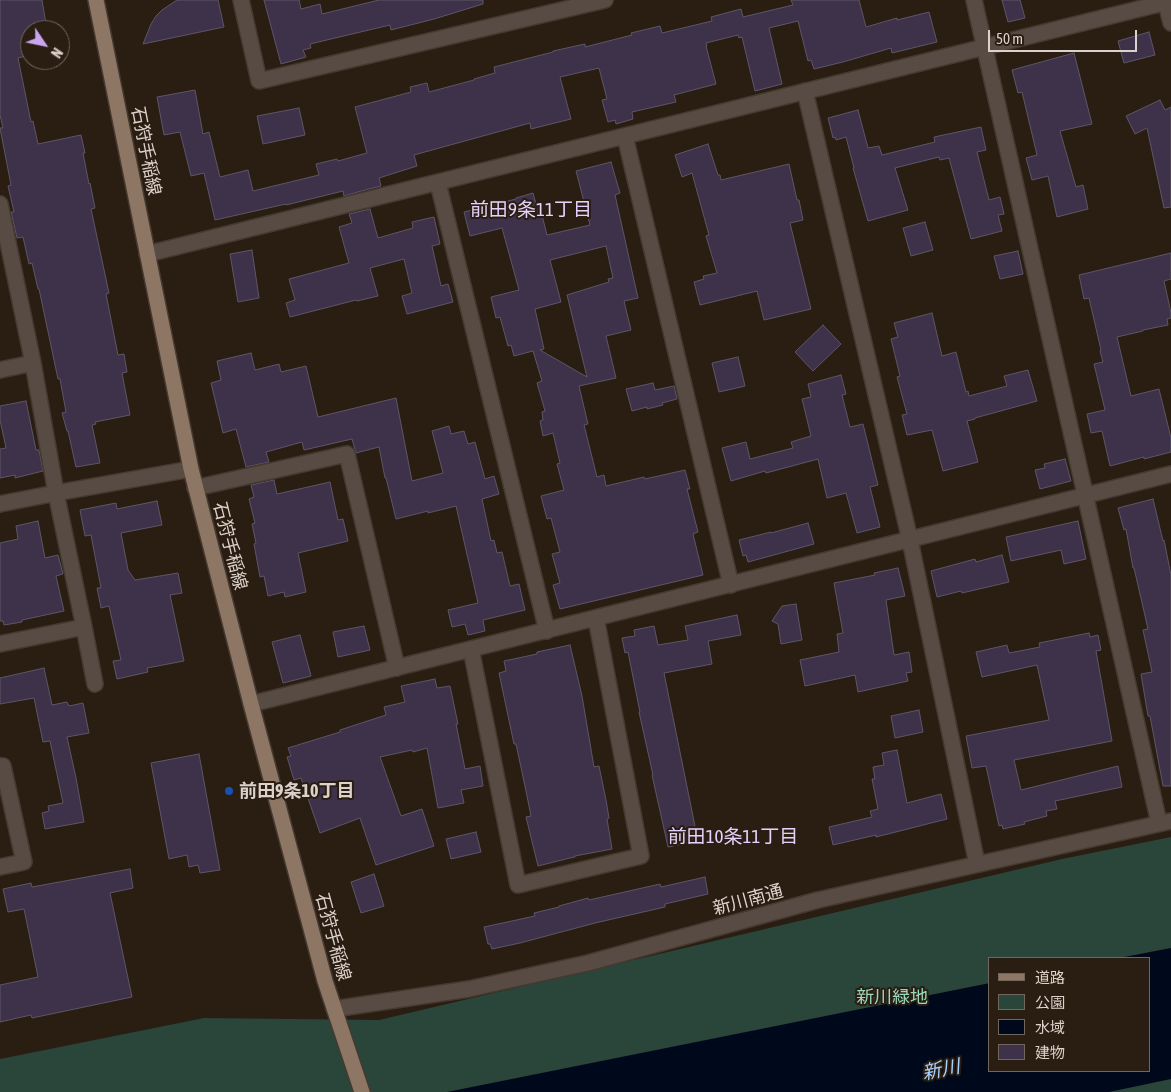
<!DOCTYPE html>
<html>
<head>
<meta charset="utf-8">
<style>
  body { margin:0 }
  #map { position:relative; width:1171px; height:1092px; overflow:hidden; background:#2a1d12; font-family:"Asap Condensed","Noto Sans JP",sans-serif }
  canvas { display:block }
  .legend { position:absolute; left:988px; top:957px; width:162px; height:115px; box-sizing:border-box; background:#2a1d12; border:1px solid #71655c; margin:0; padding:6px 9px; list-style:none; font-size:15px; color:#dcd2cb }
  .legend li { display:flex; align-items:center; gap:10px; height:25px }
  .legend b { width:25px; border:1px solid #71655c }
  .north { position:absolute; left:20px; top:20px; width:50px; height:50px; box-sizing:border-box; background:#2a1d12; border:1px solid #71655c; border-radius:50%; rotate:124deg; font-size:14px; font-weight:700; line-height:20px; text-align:center; color:#dcd2cb }
  .north::after { content:''; display:block; margin:auto; width:18px; height:22px; background:#c9a5ee; clip-path:polygon(50% 0,100% 100%,50% 72%,0 100%) }
  .scale { position:absolute; left:988px; top:30px; width:149px; height:22px; box-sizing:border-box; border:2px solid #dcd2cb; border-top:0; padding-left:6px; font-size:15px; line-height:18px; white-space:nowrap; color:#dcd2cb; -webkit-text-stroke:4px #2a1d12; paint-order:stroke }
</style>
</head>
<body>
<div id="map">
<canvas width="1171" height="1092"></canvas>
<ul class="legend">
<li><b style="height:6px;background:#8e7665"></b>道路</li>
<li><b style="height:14px;background:#2a4539"></b>公園</li>
<li><b style="height:14px;background:#00091b"></b>水域</li>
<li><b style="height:14px;background:#3e324b"></b>建物</li>
</ul>
<div class="north">N</div>
<div class="scale">50 m</div>
</div>
<script>
const ctx = document.querySelector('canvas').getContext('2d');
ctx.lineJoin = 'round';
function fillPath(path, color) { ctx.fillStyle = color; ctx.fill(path, 'evenodd'); }
const poly = rows => new Path2D(rows.map(r => 'M' + r).join(''));
function stroke(path, color, width, dash) { ctx.strokeStyle = color; ctx.lineWidth = width; ctx.lineCap = dash ? 'butt' : 'round'; ctx.setLineDash(dash || []); ctx.stroke(path); }
function write(font, color, halo, rows, align = 'center') {
  ctx.font = font + ' "Asap Condensed","Noto Sans JP",sans-serif'; ctx.lineWidth = 4; ctx.setLineDash([]); ctx.textBaseline = 'middle'; ctx.strokeStyle = halo; ctx.fillStyle = color; for (const [text, x, y, turn = 0] of rows) {
    ctx.save(); ctx.translate(x, y); ctx.rotate((+turn || 0) * Math.PI / 180); ctx.textAlign = isNaN(turn) ? turn : align; if (halo) ctx.strokeText(text, 0, 0); ctx.fillText(text, 0, 0); ctx.restore();
  }
}
fillPath(poly([
  [1171,837,1171,1092,0,1092,0,1059,204,1018,379,1020,1062,859],
  [990,958,1150,958,1150,1071,990,1071]
]), '#2a4539');
fillPath(poly([
  [1171,948,1171,1079,1109,1092,447,1092,990,983,990,1071,1150,1071,1150,958,1119,958]
]), '#00091b');
const building = poly([
  [0,0,42,0,47,30,30,30,30,55,18,58,31,122,33,121,38,144,81,135,85,153,83,153,89,184,90,183,95,208,91,209,109,293,106,294,118,355,124,354,127,372,122,373,130,415,95,422,96,424,92,425,100,463,76,467,68,431,67,431,62,413,66,412,60,379,58,379,39,289,38,289,32,263,29,264,23,237,17,238,11,212,14,212,8,186,11,185,0,128,3,128,0,115,0,0],
  [177,0,218,0,224,27,143,44,151,24,156,16,162,10,177,0],
  [264,0,299,0,301,9,320,4,322,14,379,0,483,0,483,4,434,19,391,30,390,25,310,44,311,48,303,50,306,57,281,64,264,0],
  [791,0,859,0,866,27,897,18,897,20,929,12,937,42,892,53,891,48,843,62,814,69,811,60,808,61,798,21,769,28,782,84,755,91,742,37,739,38,738,35,706,43,707,46,706,46,716,84,674,95,676,102,632,112,633,119,616,124,615,120,608,122,602,100,607,99,599,68,560,77,571,119,531,129,530,123,414,155,417,166,379,178,381,186,365,190,344,196,343,191,286,205,286,204,215,220,204,173,191,176,180,132,164,135,157,97,195,90,203,134,209,132,220,177,248,170,253,191,319,175,316,164,337,159,338,161,367,153,355,107,411,92,410,87,427,83,429,92,474,80,474,79,495,73,494,67,553,52,553,51,585,44,585,47,632,35,631,33,660,26,662,33,712,21,711,17,741,9,743,17,793,5,791,0],
  [1002,0,1020,0,1025,18,1008,22,1002,0],
  [1149,32,1155,55,1124,63,1118,41,1149,32],
  [1074,53,1092,124,1060,131,1076,187,1083,185,1088,209,1057,217,1048,176,1032,180,1026,158,1037,155,1022,92,1018,93,1012,70,1074,53],
  [1160,100,1165,110,1171,107,1171,207,1164,208,1147,128,1135,134,1126,116,1160,100],
  [299,108,305,135,263,144,257,116,299,108],
  [858,110,868,148,879,146,882,155,935,142,934,137,981,127,986,150,977,152,989,200,1000,197,1004,214,998,215,1002,231,971,239,949,158,940,160,939,157,895,168,908,210,868,221,853,168,854,168,846,137,836,140,835,137,833,138,828,118,858,110],
  [708,144,718,175,720,175,721,180,789,164,797,200,799,200,803,220,790,223,811,309,764,320,757,291,700,305,694,282,704,279,703,276,717,273,706,236,709,235,692,173,682,177,675,155,708,144],
  [611,162,620,193,615,195,638,298,624,301,631,330,606,336,616,378,579,386,588,424,584,425,597,477,604,475,606,486,644,477,645,479,685,470,690,489,687,489,698,532,693,534,703,575,560,609,553,585,560,583,552,554,560,552,551,518,547,519,541,496,564,490,557,464,560,463,553,433,543,436,540,421,543,420,542,412,545,411,537,383,542,381,533,351,514,356,511,345,508,346,500,317,496,318,491,297,519,290,502,228,470,236,464,212,516,199,516,198,533,193,536,204,539,203,547,235,590,225,576,171,611,162],
  [606,246,613,278,608,279,609,282,567,295,587,377,540,350,544,349,535,309,561,302,550,260,606,246],
  [370,209,378,238,413,228,412,222,434,217,440,244,432,246,441,286,448,284,453,302,407,314,402,296,412,293,404,259,370,268,378,296,357,301,356,300,290,317,286,303,295,300,289,279,349,263,339,227,352,223,349,214,370,209],
  [925,222,933,250,911,256,903,228,925,222],
  [252,250,259,298,238,302,230,254,252,250],
  [1018,251,1023,274,1000,279,994,256,1018,251],
  [1171,253,1171,279,1164,281,1171,313,1171,318,1167,319,1168,325,1143,330,1143,331,1117,337,1131,396,1159,389,1171,438,1171,452,1144,459,1144,457,1110,466,1102,431,1091,433,1087,414,1105,410,1094,364,1103,362,1100,351,1101,350,1089,298,1084,299,1079,275,1171,253],
  [932,313,942,356,956,352,966,392,968,391,969,396,1007,386,1004,376,1028,370,1037,401,975,418,975,419,967,421,978,462,943,471,932,430,907,435,902,415,907,414,897,377,900,376,891,339,898,337,894,323,932,313],
  [823,325,841,344,813,371,795,352,823,325],
  [251,353,255,370,279,364,281,372,306,366,318,417,396,398,412,481,443,473,432,431,449,426,451,434,464,431,468,444,475,442,485,479,494,476,499,494,482,499,491,541,494,540,497,553,502,552,510,586,519,584,525,610,483,620,485,631,468,635,465,624,452,627,448,610,478,603,456,506,428,513,428,511,396,519,386,478,385,478,379,447,356,453,352,439,304,450,302,442,266,452,269,462,246,467,236,429,223,433,211,383,221,380,217,361,251,353],
  [738,357,745,386,719,392,712,363,738,357],
  [841,375,846,394,842,395,850,427,863,424,878,485,870,487,880,527,857,533,846,493,827,498,818,459,766,473,765,471,731,481,722,448,746,442,750,459,793,448,791,442,811,436,802,399,811,397,808,384,841,375],
  [653,383,655,390,674,386,677,399,662,403,663,405,647,409,647,407,632,411,626,389,653,383],
  [26,401,36,450,39,450,43,471,15,478,15,475,0,478,0,449,6,448,0,420,0,406,26,401],
  [1065,459,1071,481,1040,489,1035,470,1045,468,1044,464,1065,459],
  [274,480,277,494,330,482,338,520,343,519,348,541,298,553,306,592,285,597,284,592,268,596,264,576,260,577,254,544,256,543,252,524,255,523,249,499,254,497,251,485,274,480],
  [1153,499,1163,541,1164,540,1171,575,1171,786,1163,786,1150,716,1148,716,1141,674,1152,672,1143,630,1148,629,1134,568,1133,568,1126,529,1124,530,1118,508,1153,499],
  [157,501,162,525,121,533,128,570,135,580,178,573,182,593,170,595,184,661,147,668,148,672,117,679,113,661,121,660,109,606,101,608,97,588,101,588,91,535,85,536,80,510,116,503,117,509,157,501],
  [38,521,45,558,58,555,63,574,56,576,64,611,22,620,22,622,4,625,3,621,0,621,0,543,18,539,16,526,38,521],
  [1078,521,1086,559,1064,564,1061,550,1011,561,1006,537,1078,521],
  [808,523,814,544,748,562,746,555,743,556,739,540,771,532,771,533,808,523],
  [1002,555,1009,582,962,593,961,591,937,597,931,571,975,559,976,562,1002,555],
  [898,568,905,596,886,600,894,655,909,652,912,672,906,673,908,681,858,692,855,675,805,686,800,660,839,652,837,634,843,633,834,583,875,575,874,573,898,568],
  [796,604,802,640,781,644,778,624,772,621,782,606,796,604],
  [737,615,741,635,708,641,712,664,664,673,698,841,668,847,652,775,653,775,639,712,640,712,628,652,625,653,622,638,635,636,634,630,654,626,658,645,688,640,685,626,737,615],
  [364,626,370,650,338,657,333,632,364,626],
  [1089,633,1090,637,1098,635,1101,650,1096,651,1112,741,1014,760,1021,790,1118,766,1122,787,1055,801,1057,809,1046,811,1047,816,1024,822,1025,824,1003,829,1002,825,999,826,986,766,972,768,966,736,1049,720,1037,665,982,677,976,652,1007,645,1009,653,1040,647,1039,643,1089,633],
  [300,635,311,676,283,683,272,642,300,635],
  [570,645,582,696,594,767,599,766,606,800,609,818,607,819,612,849,575,856,575,857,570,858,538,866,526,817,531,816,526,791,516,744,514,744,499,673,506,671,504,661,537,654,537,652,570,645],
  [44,668,52,705,67,702,69,706,83,703,89,733,67,737,76,778,84,822,45,829,42,813,49,811,48,806,63,803,50,741,43,742,34,698,0,704,0,678,44,668],
  [435,679,437,688,450,686,458,724,456,724,465,769,480,766,483,786,461,790,464,803,438,808,427,748,413,752,412,750,380,757,401,816,422,809,434,846,376,865,360,818,320,833,301,778,294,780,287,757,291,756,288,748,340,732,340,730,386,715,384,707,405,702,401,686,435,679],
  [919,710,923,732,895,738,891,716,919,710],
  [897,750,907,803,941,794,947,819,876,837,876,835,833,845,829,827,872,817,870,811,878,809,872,779,875,779,873,767,884,765,882,753,897,750],
  [199,754,220,870,200,873,198,865,189,867,187,855,169,859,151,763,199,754],
  [476,832,481,852,451,859,446,839,476,832],
  [130,869,133,888,110,893,132,997,32,1018,31,1015,0,1022,0,985,38,977,24,909,8,912,3,889,31,883,32,887,130,869],
  [374,874,384,906,361,913,351,882,374,874],
  [705,877,708,894,665,904,665,907,595,923,520,943,492,949,490,944,488,944,484,927,535,916,534,913,559,907,559,906,588,898,589,900,660,884,661,887,705,877]
]);
fillPath(building, '#3e324b');
stroke(building, '#5e5666', 1);
const minor = poly([
  [241,0,259,81,605,0],
  [974,0,1159,823],
  [1166,3,1171,23],
  [805,91,910,540,977,864],
  [625,136,731,585],
  [438,183,547,631],
  [0,204,33,363,56,493,84,627,95,684],
  [147,254,1171,1],
  [0,370,33,363],
  [195,488,347,454,397,668],
  [0,504,56,493,191,469],
  [0,644,84,627],
  [471,649,518,885,641,856,596,618],
  [251,704,1171,474],
  [0,766,3,766,24,862,0,867]
]);
const tertiary = poly([
  [334,1009,469,989,588,963,818,900,1171,821]
]);
const primary = poly([
  [96,0,191,469,251,704,325,981,362,1092]
]);
stroke(minor, '#463a30', 18);
stroke(tertiary, '#463a30', 18);
stroke(primary, '#463a30', 18);
stroke(minor, '#574b43', 15);
stroke(tertiary, '#574b43', 15);
stroke(primary, '#8e7665', 15);
for (const [x, y, r, color] of [
  [229,791,5,"#1a4fb4"]
]) { const dot = new Path2D(); dot.arc(x, y, r, 0, 2 * Math.PI); ctx.fillStyle = color; ctx.fill(dot); stroke(dot, '#2a1d12', 2); }
write('18px', '#dcd2cb', '#2a1d12', [
  ["石狩手稲線",146,151,79],
  ["石狩手稲線",230,546,76],
  ["新川南通",748,900,-15],
  ["石狩手稲線",333,937,75]
]);
write('bold 18px', '#dcd2cb', '#2a1d12', [
  ["前田9条10丁目",239,791]
], 'left');
write('18px', '#9ad9bc', '#2a1d12', [
  ["新川緑地",892,997]
]);
write('19px', '#e5d1fb', '#2a1d12', [
  ["前田9条11丁目",531,210],
  ["前田10条11丁目",733,837]
]);
write('italic 19px', '#aad3ff', '#2a1d12', [
  ["新川",941,1070,-11]
]);
</script>
</body>
</html>
